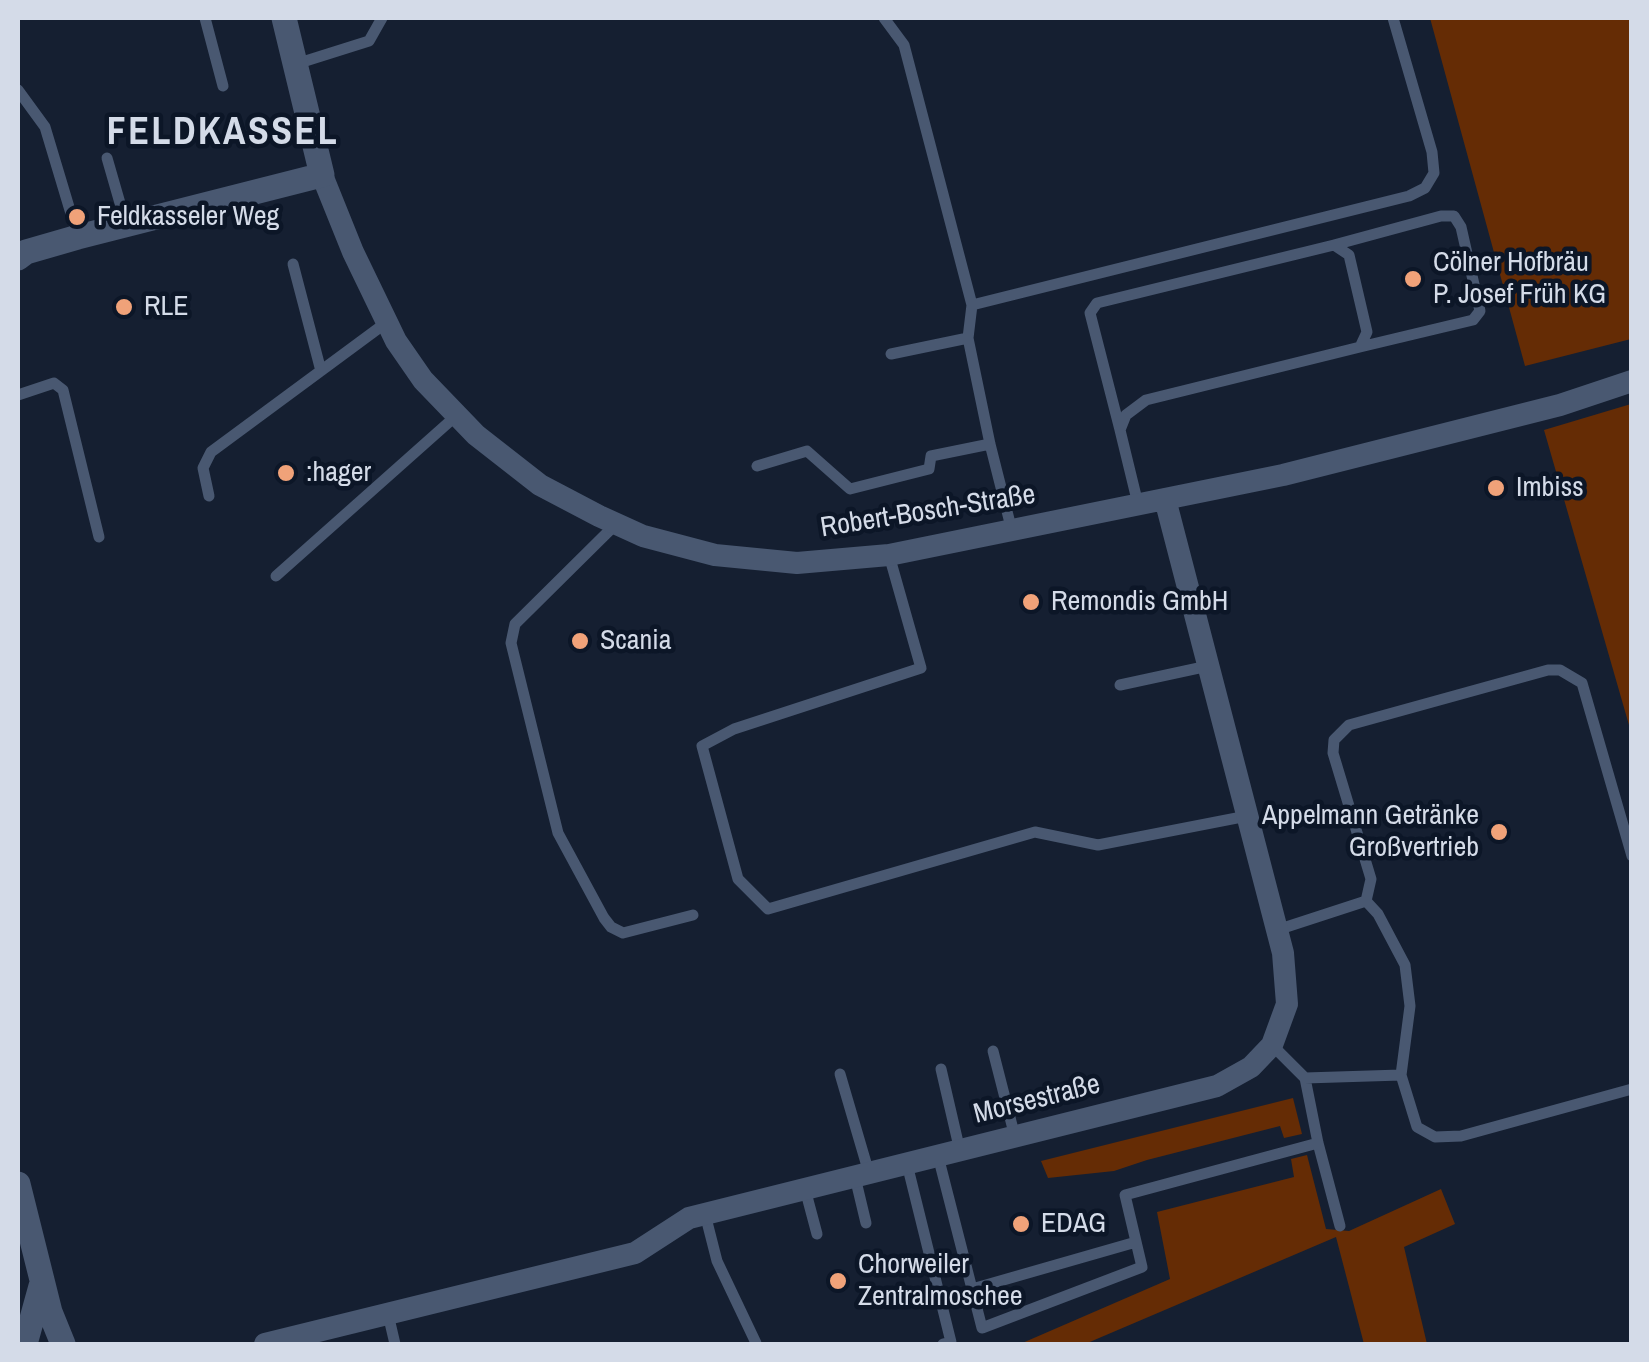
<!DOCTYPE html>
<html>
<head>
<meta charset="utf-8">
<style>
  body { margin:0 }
  #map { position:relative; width:1649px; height:1362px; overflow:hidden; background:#151f31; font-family:"Archivo Narrow",sans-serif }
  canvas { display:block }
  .frame { position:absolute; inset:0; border:20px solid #d4dbe8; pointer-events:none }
</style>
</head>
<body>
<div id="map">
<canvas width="1649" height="1362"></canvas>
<div class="frame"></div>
</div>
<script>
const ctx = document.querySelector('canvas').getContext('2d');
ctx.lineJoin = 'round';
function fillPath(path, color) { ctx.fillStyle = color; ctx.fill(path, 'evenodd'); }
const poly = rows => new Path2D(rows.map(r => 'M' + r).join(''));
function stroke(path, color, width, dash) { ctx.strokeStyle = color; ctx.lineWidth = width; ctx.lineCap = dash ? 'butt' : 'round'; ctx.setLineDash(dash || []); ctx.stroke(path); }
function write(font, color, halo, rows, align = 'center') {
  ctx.font = font + ' "Archivo Narrow",sans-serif'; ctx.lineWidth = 9; ctx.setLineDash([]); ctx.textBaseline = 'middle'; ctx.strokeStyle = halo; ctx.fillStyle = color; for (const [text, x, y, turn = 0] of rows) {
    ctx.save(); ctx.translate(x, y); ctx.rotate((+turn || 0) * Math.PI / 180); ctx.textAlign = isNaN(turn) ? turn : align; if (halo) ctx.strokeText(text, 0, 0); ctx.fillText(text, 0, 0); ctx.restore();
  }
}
fillPath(poly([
  [1430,18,1631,18,1631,339,1525,366],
  [1631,404,1632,404,1631,732,1544,430],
  [1293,1098,1302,1134,1284,1138,1280,1126,1147,1160,1114,1171,1048,1178,1041,1161],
  [1307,1155,1326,1229,1349,1231,1441,1189,1455,1224,1404,1247,1427,1344,1364,1344,1336,1237,1085,1344,1020,1344,1170,1279,1157,1212,1294,1177,1291,1159]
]), '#652c05');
stroke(poly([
  [205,18,223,86],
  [884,18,904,45,972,305,968,338],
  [296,64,369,41,382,18],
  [18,90,45,127,78,237],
  [107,158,126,224],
  [1334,245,1441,216,1454,216,1461,227,1480,311,1473,320,1360,347],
  [293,264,321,371],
  [972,305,1409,196,1425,188,1434,173,1432,152,1393,18],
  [891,354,968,338,990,444,1012,531],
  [18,395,54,383,63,390,99,537],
  [1120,430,1090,313,1097,303,1334,245,1349,255,1367,332,1360,347,1146,400,1126,415,1120,430,1138,504],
  [757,466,807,451,850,489,929,469,931,456,990,444],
  [209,496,203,468,211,452,387,322],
  [616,524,515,624,511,643,558,833,604,918,611,927,623,933,693,915],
  [889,555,921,668,734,729,702,746,738,879,768,909,1035,832,1098,845,1247,816],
  [276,576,457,415],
  [1120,685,1208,666],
  [1366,901,1371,879,1333,753,1334,740,1349,725,1548,670,1560,670,1582,683,1632,856],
  [1366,901,1378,914,1405,965,1410,1006,1401,1075,1417,1127,1435,1137,1461,1136,1632,1089],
  [1277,930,1366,901],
  [1272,1045,1305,1078,1318,1143,1340,1226],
  [993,1051,1015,1137],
  [941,1069,960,1151],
  [840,1074,869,1173],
  [1305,1078,1401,1075],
  [938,1156,982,1328,1142,1267,1125,1195,1318,1143],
  [907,1164,951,1342,943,1344],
  [855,1177,866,1223],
  [805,1189,817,1234],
  [705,1214,717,1261,756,1343],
  [972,1289,1136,1242],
  [388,1314,395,1344]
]), '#495871', 11);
stroke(poly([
  [322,175,353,252,396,341,423,380,476,435,540,485,599,516,643,536,715,555,797,563,889,555,1283,475,1560,405,1632,381],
  [265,1344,635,1253,689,1218,1217,1086,1251,1067,1272,1045,1287,1004,1283,953,1165,499]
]), '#495871', 22);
stroke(poly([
  [18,258,26,252,78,237,322,175,284,18],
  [18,1184,50,1312,63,1344],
  [25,1344,41,1286]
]), '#495871', 25);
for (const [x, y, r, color] of [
  [77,217,10,"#f0a279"],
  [1413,279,10,"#f0a279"],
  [124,307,10,"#f0a279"],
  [286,473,10,"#f0a279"],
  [1496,488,10,"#f0a279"],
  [1031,602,10,"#f0a279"],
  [580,641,10,"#f0a279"],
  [1499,832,10,"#f0a279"],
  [1021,1224,10,"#f0a279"],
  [838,1281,10,"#f0a279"]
]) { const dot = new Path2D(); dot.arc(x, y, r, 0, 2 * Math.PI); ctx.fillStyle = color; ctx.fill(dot); stroke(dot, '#0c1627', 4); }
write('28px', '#d4dbe8', '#0c1627', [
  ["Feldkasseler Weg",97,217],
  ["Cölner Hofbräu",1433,263],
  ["P. Josef Früh KG",1433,295],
  ["RLE",144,307],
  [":hager",306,473],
  ["Imbiss",1516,488],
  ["Remondis GmbH",1051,602],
  ["Scania",600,641],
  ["Appelmann Getränke",1479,816,"right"],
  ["Großvertrieb",1479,848,"right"],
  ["EDAG",1041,1224],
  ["Chorweiler",858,1265],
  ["Zentralmoschee",858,1297]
], 'left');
write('28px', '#d4dbe8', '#0c1627', [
  ["Robert-Bosch-Straße",928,512,-9],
  ["Morsestraße",1037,1100,-14]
]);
ctx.letterSpacing = '2.5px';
write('bold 38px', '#d4dbe8', '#0c1627', [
  ["FELDKASSEL",223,134]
]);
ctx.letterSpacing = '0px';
</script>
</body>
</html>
